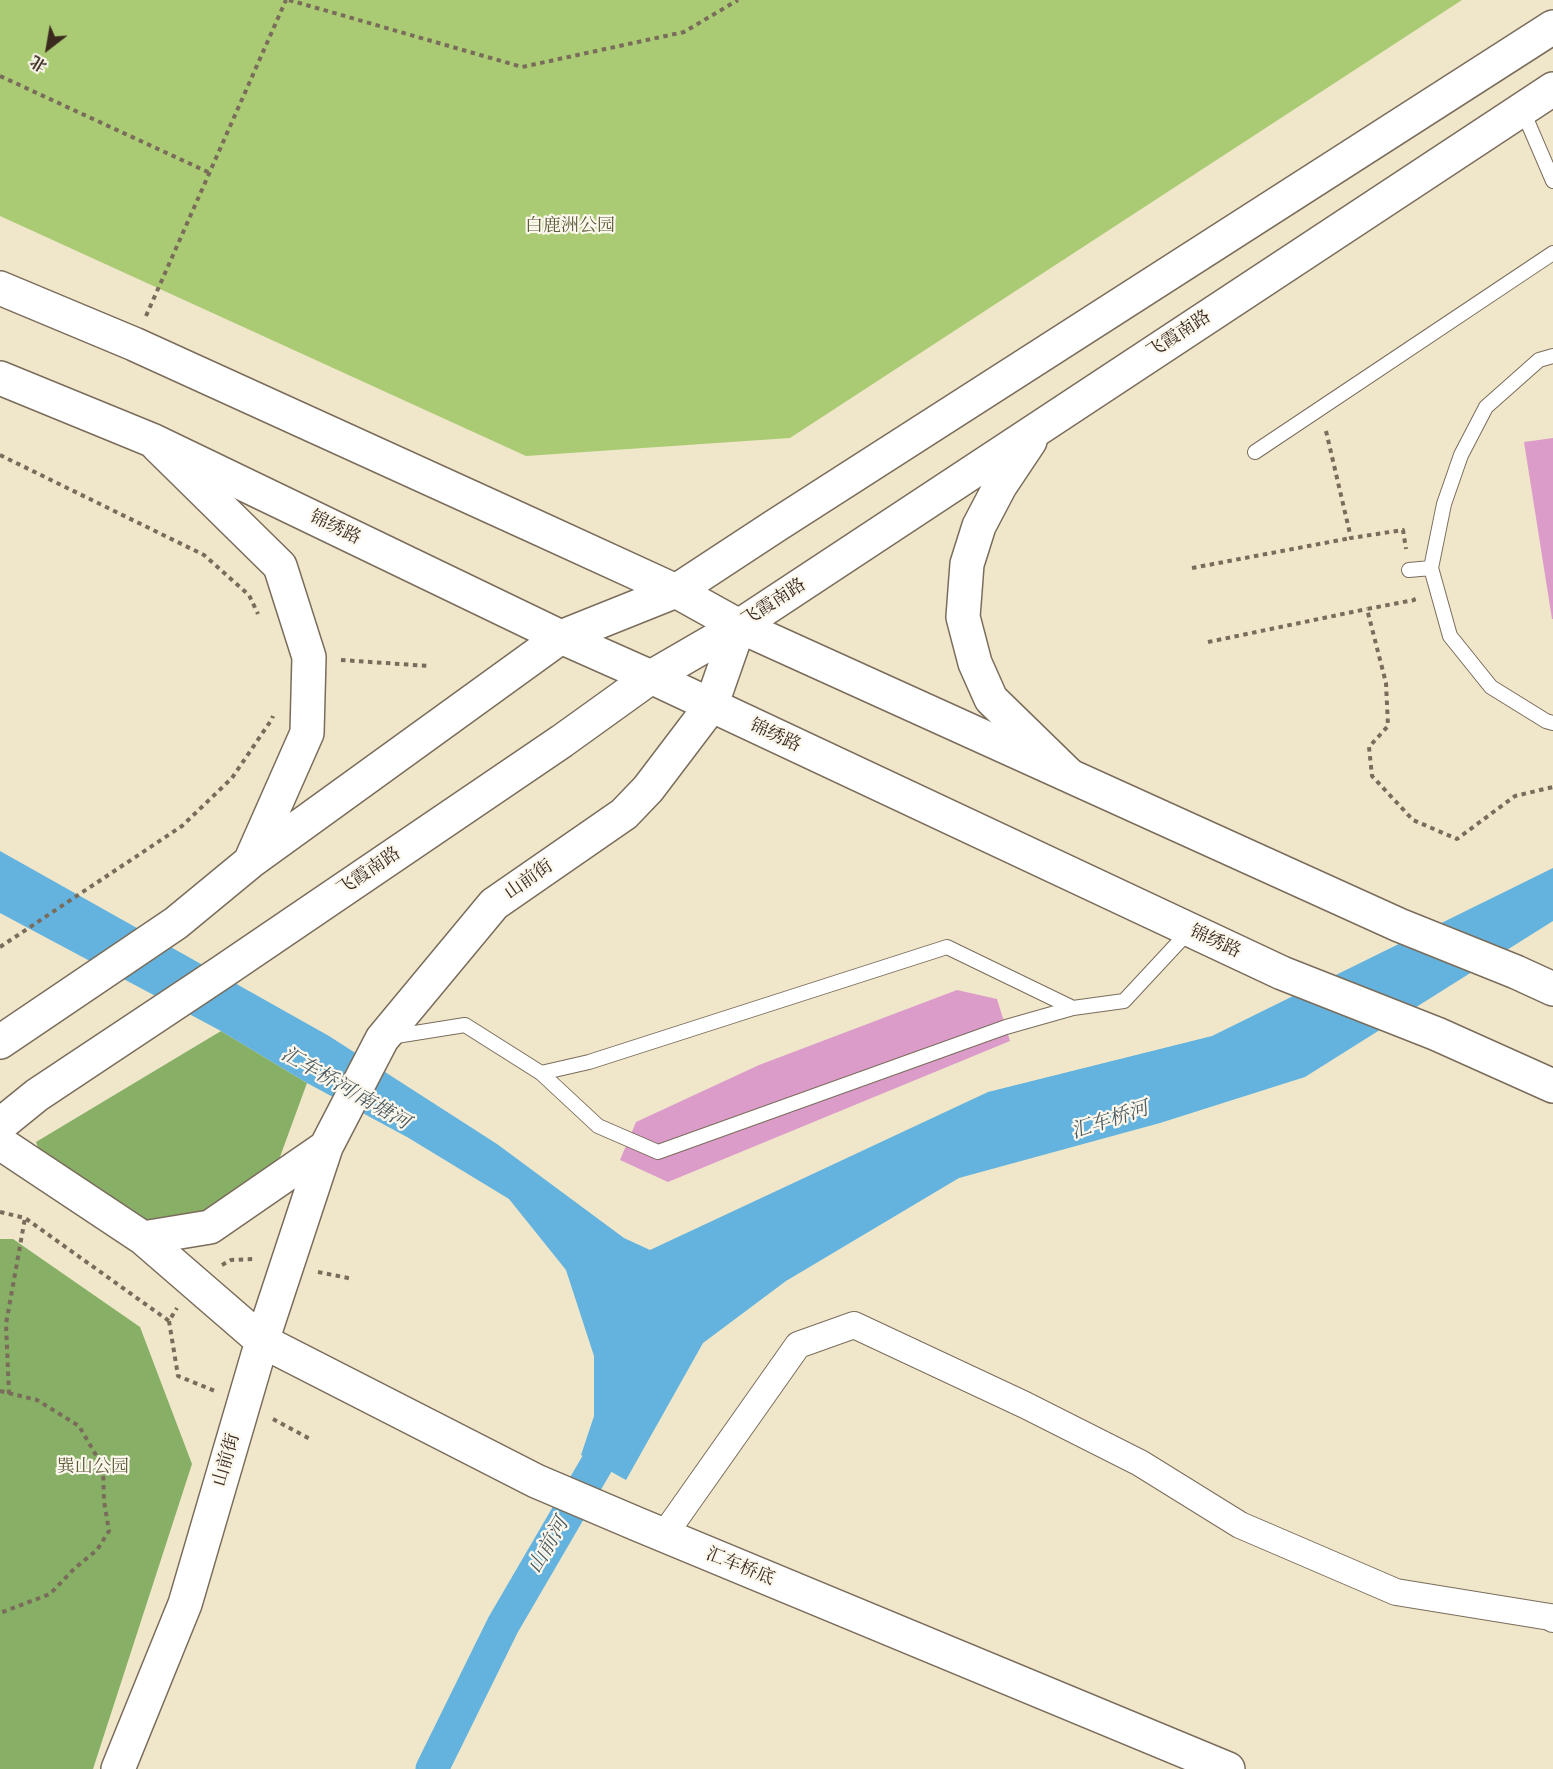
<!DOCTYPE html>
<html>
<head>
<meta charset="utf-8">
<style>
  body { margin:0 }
  #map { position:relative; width:1553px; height:1769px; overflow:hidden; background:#f0e7cb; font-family:"IM FELL French Canon","Noto Serif SC",serif }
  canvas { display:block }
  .north { position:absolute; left:18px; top:18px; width:60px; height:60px; -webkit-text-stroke:4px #fbf7ec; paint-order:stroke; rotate:211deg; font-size:16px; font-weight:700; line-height:24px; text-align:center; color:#3b2a1e }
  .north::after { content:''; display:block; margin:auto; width:21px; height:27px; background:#3b2a1e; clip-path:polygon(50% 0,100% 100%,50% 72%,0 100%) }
</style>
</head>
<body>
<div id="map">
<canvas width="1553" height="1769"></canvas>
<div class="north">北</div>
</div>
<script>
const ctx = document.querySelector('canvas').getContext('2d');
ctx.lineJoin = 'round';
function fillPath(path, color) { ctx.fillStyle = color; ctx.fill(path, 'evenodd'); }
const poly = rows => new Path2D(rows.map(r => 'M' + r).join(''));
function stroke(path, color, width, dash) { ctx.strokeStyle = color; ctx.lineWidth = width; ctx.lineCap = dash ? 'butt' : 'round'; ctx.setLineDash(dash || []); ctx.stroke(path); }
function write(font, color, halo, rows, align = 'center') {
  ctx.font = font + ' "IM FELL French Canon","Noto Serif SC",serif'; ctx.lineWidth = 4.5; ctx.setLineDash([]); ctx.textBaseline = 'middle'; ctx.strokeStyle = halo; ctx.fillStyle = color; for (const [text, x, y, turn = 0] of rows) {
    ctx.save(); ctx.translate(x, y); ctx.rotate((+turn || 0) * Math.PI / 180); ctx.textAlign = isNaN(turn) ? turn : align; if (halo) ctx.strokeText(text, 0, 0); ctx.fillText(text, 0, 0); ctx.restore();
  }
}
fillPath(poly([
  [0,0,1462,0,790,438,526,456,0,216]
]), '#aacb73');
fillPath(poly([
  [221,1031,307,1083,273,1176,225,1208,159,1228,41,1156,36,1142],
  [0,1239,13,1239,140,1327,192,1464,93,1769,0,1769]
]), '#87af65');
fillPath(poly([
  [0,851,329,1036,497,1144,624,1238,650,1250,988,1092,1212,1036,1553,868,1553,921,1305,1077,1160,1123,959,1178,786,1281,703,1343,626,1480,581,1455,594,1416,594,1356,566,1270,509,1199,407,1137,307,1083,221,1031,0,913]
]), '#63b3de');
stroke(poly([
  [432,1769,503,1625,619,1426]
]), '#63b3de', 33);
fillPath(poly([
  [1553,438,1553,619,1552,619,1524,442],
  [957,990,997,999,1010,1041,668,1182,620,1160,636,1122,759,1065]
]), '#dc9cca');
const lane = poly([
  [1522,109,1553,181],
  [1553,356,1539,360,1486,407,1461,455,1444,504,1431,568,1450,636,1491,687,1546,721,1553,723],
  [1255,452,1553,253],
  [1409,570,1431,568],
  [390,1037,465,1025,541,1073,589,1062,947,947,1073,1008,1124,1001,1190,930],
  [541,1073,598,1126,658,1152,1006,1027,1073,1008]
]);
const street = poly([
  [664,1535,798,1345,854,1325,1025,1405,1140,1463,1240,1525,1396,1592,1550,1617,1553,1619]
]);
const secondary = poly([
  [1030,441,1000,486,979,526,967,564,963,617,975,663,991,699,1068,774],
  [157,445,280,566,309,657,307,733,250,862],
  [0,1042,176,923,250,862,561,637,676,591,775,526,1553,27],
  [0,1125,37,1095,222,972,562,741,651,677,739,626,1553,89],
  [0,1143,143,1238,262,1341,536,1481,637,1524,1228,1769],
  [143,1238,210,1227,326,1147],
  [118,1769,185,1604,262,1341,326,1147,382,1039,494,904,624,814,648,789,711,706,739,626]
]);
const primary = poly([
  [0,288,134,344,534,526,676,591,739,626,1399,925,1516,972,1553,989],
  [0,378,154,441,561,637,651,677,1282,973,1437,1034,1553,1086]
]);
stroke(lane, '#7a6c5b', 16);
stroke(street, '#7a6c5b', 28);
stroke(secondary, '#7a6c5b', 36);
stroke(primary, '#7a6c5b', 36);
stroke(poly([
  [289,0,522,67,684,32,738,0],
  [0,76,210,173],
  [146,316,286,0],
  [1326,431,1351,538,1403,530,1406,549],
  [0,455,204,555,249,595,258,614],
  [1192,568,1351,538],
  [1413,598,1414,600,1367,609,1386,683,1388,726,1369,747,1372,776,1413,820,1457,839,1515,796,1553,787],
  [1208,642,1367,609],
  [341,660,429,666],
  [0,947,182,826,232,778,272,719,273,716],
  [0,1212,25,1218,169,1321,177,1308],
  [222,1265,231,1260,255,1259],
  [318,1272,353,1279],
  [169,1321,178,1376,215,1391],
  [0,1391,37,1400,79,1426,103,1467,104,1501,109,1531,97,1550,75,1568,50,1594,0,1613],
  [9,1394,6,1324,25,1218],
  [273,1419,310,1439]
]), '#7a6c5b', 4, [4.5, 4.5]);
stroke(lane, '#fff', 14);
stroke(street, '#fff', 26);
stroke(secondary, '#fff', 33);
stroke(primary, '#fff', 33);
write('18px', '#5c5a38', '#fbf7ec', [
  ["白鹿洲公园",570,227],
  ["巽山公园",93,1468]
]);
write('18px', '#3b2a1e', '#fbf7ec', [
  ["飞霞南路",1179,335,-33],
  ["锦绣路",335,528,26],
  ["飞霞南路",774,603,-33],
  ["锦绣路",775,736,25],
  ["飞霞南路",369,872,-34],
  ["山前街",529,880,-35],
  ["锦绣路",1215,942,25],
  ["山前街",227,1460,-74],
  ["汇车桥底",740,1567,22]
]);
write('italic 20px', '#495a61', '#fbf7ec', [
  ["汇车桥河/南塘河",345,1089,30],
  ["汇车桥河",1110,1121,-18],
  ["山前河",549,1546,-60]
]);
</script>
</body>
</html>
